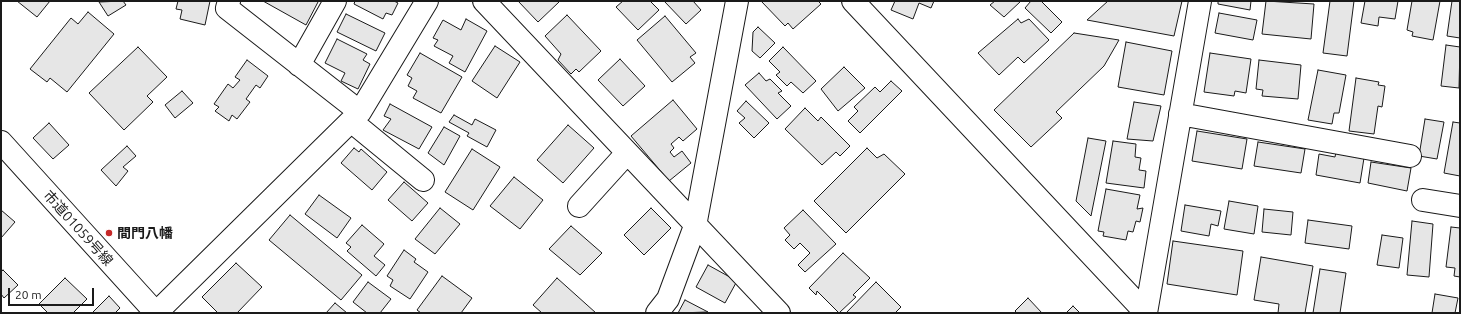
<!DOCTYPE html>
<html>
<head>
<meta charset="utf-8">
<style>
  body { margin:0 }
  #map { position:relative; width:1461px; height:314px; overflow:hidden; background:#fff; font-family:Ubuntu,sans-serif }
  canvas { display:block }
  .frame { position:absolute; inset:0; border:2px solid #1a1a1a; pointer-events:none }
  .scale { position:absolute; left:8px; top:288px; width:86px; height:18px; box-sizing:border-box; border:2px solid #1a1a1a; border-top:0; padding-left:5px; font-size:12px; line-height:14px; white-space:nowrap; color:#1a1a1a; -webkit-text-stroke:3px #fff; paint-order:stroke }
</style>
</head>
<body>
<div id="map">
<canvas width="1461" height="314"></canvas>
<div class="frame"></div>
<div class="scale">20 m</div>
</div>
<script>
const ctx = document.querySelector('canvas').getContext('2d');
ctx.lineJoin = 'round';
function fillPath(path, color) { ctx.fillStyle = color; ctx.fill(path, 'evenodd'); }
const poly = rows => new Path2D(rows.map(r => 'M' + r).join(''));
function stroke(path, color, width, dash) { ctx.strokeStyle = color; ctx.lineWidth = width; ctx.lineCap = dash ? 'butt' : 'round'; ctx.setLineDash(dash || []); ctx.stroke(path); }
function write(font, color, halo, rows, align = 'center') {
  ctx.font = font + ' Ubuntu,"Noto Sans JP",sans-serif'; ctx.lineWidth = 3; ctx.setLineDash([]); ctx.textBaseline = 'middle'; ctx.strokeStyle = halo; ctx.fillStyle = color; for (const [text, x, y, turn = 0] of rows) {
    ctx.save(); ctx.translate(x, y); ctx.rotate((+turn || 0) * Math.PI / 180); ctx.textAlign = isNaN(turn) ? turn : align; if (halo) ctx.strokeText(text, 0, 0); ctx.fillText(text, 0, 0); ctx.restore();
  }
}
const building = poly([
  [17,1,50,1,37,17,17,1],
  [123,1,126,5,108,16,99,2,123,1],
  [178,1,210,1,205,25,180,19,182,10,176,9,178,1],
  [263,1,317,1,318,2,306,25,263,1],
  [355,1,394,1,398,3,392,15,386,13,383,19,354,4,355,1],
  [518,1,559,1,559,2,538,22,518,1],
  [623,1,650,1,659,10,638,30,616,7,623,1],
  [664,1,693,1,701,10,686,24,664,1],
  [761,1,818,1,821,4,793,29,788,23,785,26,761,1],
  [895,1,934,1,931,8,919,3,913,19,891,10,895,1],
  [995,1,1021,1,1004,17,990,5,995,1],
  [1031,1,1041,1,1062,22,1051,33,1025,8,1031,1],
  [1108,1,1182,1,1174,36,1087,20,1108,1],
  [1218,1,1251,1,1250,10,1218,4,1218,1],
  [1266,1,1314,4,1311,39,1262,34,1266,1],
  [1330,1,1354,1,1347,56,1323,53,1330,1],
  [1365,1,1398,1,1395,19,1379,17,1378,26,1361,23,1365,1],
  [1412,1,1440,1,1433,40,1412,36,1413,32,1407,30,1412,1],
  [1452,1,1460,1,1460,38,1447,36,1452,1],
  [88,12,114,34,67,92,50,78,47,82,30,69,71,18,78,24,88,12],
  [1219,13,1257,20,1253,40,1215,33,1219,13],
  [346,14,385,33,376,51,337,32,346,14],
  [567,15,601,51,579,72,576,69,571,74,558,60,561,54,545,36,567,15],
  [665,16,696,53,690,57,695,63,672,82,637,40,665,16],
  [466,19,487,31,465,72,449,63,453,56,434,46,438,40,433,38,443,20,461,30,466,19],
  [1018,19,1021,23,1029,19,1049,40,1024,63,1018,57,999,75,978,53,1018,19],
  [758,27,775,43,760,58,752,51,753,32,758,27],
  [1074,33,1119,40,1104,66,1056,112,1062,118,1031,147,994,110,1074,33],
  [337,39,367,54,363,60,370,64,358,89,341,81,345,73,325,63,337,39],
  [1126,42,1172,51,1164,95,1118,87,1126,42],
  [1446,45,1460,47,1459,88,1441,86,1446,45],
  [495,46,520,62,497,98,472,81,495,46],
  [138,47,167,77,147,96,153,102,124,130,89,93,138,47],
  [783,47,816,81,803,93,791,82,787,86,776,75,780,72,769,61,783,47],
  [420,53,462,77,441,113,413,98,417,91,408,86,412,78,407,75,420,53],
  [1210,53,1251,59,1246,93,1235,91,1234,96,1204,92,1210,53],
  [620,59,645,86,623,106,598,80,620,59],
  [247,60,268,76,260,88,256,85,246,99,250,102,237,119,232,115,229,121,215,111,219,107,214,104,228,84,233,88,240,80,235,77,247,60],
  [1259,60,1301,65,1298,99,1262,96,1263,90,1256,89,1259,60],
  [844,67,865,88,838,111,821,89,844,67],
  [1318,70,1346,75,1339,113,1334,113,1332,124,1308,120,1318,70],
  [759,73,766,81,770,79,782,91,778,93,791,106,777,119,745,85,759,73],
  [1356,78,1379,82,1378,85,1385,86,1382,107,1378,106,1374,134,1349,131,1356,78],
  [891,81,902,91,860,133,848,121,858,111,854,107,875,87,880,92,891,81],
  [182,91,193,103,175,118,165,105,182,91],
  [673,100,697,129,683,141,679,137,671,144,674,148,670,152,674,157,682,151,691,163,669,181,631,136,673,100],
  [746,101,769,123,754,138,739,123,745,118,737,111,746,101],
  [1134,102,1161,106,1153,141,1127,139,1134,102],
  [390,104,432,127,419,149,383,130,391,119,384,116,390,104],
  [805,108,818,121,821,117,850,146,840,156,836,152,822,165,785,129,805,108],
  [454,115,472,125,475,119,496,130,487,147,467,136,469,133,449,122,454,115],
  [1425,119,1444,122,1437,159,1419,156,1425,119],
  [1453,122,1460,123,1460,176,1444,173,1453,122],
  [49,123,69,145,53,159,33,138,49,123],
  [568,125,594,148,563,183,537,160,568,125],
  [444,127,460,136,444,165,428,153,444,127],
  [1197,131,1247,139,1242,169,1192,161,1197,131],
  [1088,138,1106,141,1091,216,1076,201,1088,138],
  [1113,141,1136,144,1135,157,1141,158,1139,170,1146,171,1144,188,1106,183,1113,141],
  [1258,142,1305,149,1301,173,1254,166,1258,142],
  [127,146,136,156,123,167,128,171,116,186,101,170,127,146],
  [354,148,359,152,361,149,387,172,372,190,341,163,354,148],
  [867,148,877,158,884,154,905,174,846,233,814,201,867,148],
  [472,149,500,167,473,210,445,192,472,149],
  [1336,152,1364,158,1360,183,1316,175,1319,154,1335,157,1336,152],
  [1371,162,1411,168,1407,191,1368,183,1371,162],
  [514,177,543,200,520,229,490,206,514,177],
  [404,182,428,203,412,221,388,200,404,182],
  [1106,189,1140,195,1137,209,1143,208,1140,222,1136,221,1133,232,1128,231,1126,240,1103,236,1104,232,1098,231,1106,189],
  [319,195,351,218,337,238,305,214,319,195],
  [1229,201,1258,206,1254,234,1224,229,1229,201],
  [1185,205,1221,211,1218,226,1211,224,1209,236,1181,231,1185,205],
  [440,208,460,224,435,254,415,239,440,208],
  [651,208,671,228,644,255,624,235,651,208],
  [1264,209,1293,212,1291,235,1262,232,1264,209],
  [1,210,15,222,1,238,1,210],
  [803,210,836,244,805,272,798,265,810,253,800,243,794,249,785,240,790,235,784,228,803,210],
  [290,215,362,275,341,300,269,240,290,215],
  [1308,220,1352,226,1349,249,1305,243,1308,220],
  [1412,221,1433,224,1429,277,1407,275,1412,221],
  [362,225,384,244,374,256,385,265,376,276,347,251,351,247,346,243,362,225],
  [571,226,602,253,580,275,549,249,571,226],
  [1451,227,1460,228,1460,277,1454,276,1455,268,1446,267,1451,227],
  [1382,235,1403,238,1399,268,1377,265,1382,235],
  [1173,241,1243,251,1237,295,1167,284,1173,241],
  [404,250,416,259,414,262,428,272,410,299,390,286,393,280,387,276,404,250],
  [843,253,870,278,853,295,856,297,839,313,817,291,816,295,809,288,843,253],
  [1261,257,1313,266,1305,313,1278,313,1279,304,1254,300,1261,257],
  [236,263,262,287,237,313,218,313,202,297,236,263],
  [708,265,737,281,725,303,696,287,708,265],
  [1320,269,1346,273,1340,313,1313,313,1320,269],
  [3,270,18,285,4,298,1,294,1,272,3,270],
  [442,276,472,298,461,313,421,313,417,310,442,276],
  [65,278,87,299,73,313,48,313,39,304,65,278],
  [557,278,596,313,542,313,533,305,557,278],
  [368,282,391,299,380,313,367,313,353,302,368,282],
  [876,282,901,307,895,313,846,313,876,282],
  [1435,294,1458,298,1455,313,1432,313,1435,294],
  [109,296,120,308,115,313,92,313,109,296],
  [1028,298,1042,313,1017,313,1015,311,1028,298],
  [685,300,708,312,678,313,685,300],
  [335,303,347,313,326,313,335,303],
  [1073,306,1080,313,1066,313,1073,306]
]);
fillPath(building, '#e6e6e6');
stroke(building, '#1a1a1a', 1);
const street = poly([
  [229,1,227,8,360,112],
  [484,1,779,313],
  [853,1,1146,313],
  [299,65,335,1],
  [1180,114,1410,156],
  [351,121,423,180],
  [1423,200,1460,206],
  [579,206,627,153],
  [156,313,360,112,427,1],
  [657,313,668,299,695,226,737,1],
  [1146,313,1200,1]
]);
const secondary = poly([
  [1,142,156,313]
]);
stroke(street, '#1a1a1a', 24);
stroke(secondary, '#1a1a1a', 24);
stroke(street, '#fff', 22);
stroke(secondary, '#fff', 22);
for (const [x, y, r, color] of [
  [109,233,4,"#c62828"]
]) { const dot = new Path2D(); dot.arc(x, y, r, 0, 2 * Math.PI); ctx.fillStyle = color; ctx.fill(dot); stroke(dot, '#fff', 1.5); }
write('14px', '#1a1a1a', '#fff', [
  ["市道01059号線",78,228,48]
]);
write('bold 14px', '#1a1a1a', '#fff', [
  ["間門八幡",117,233]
], 'left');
</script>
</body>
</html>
